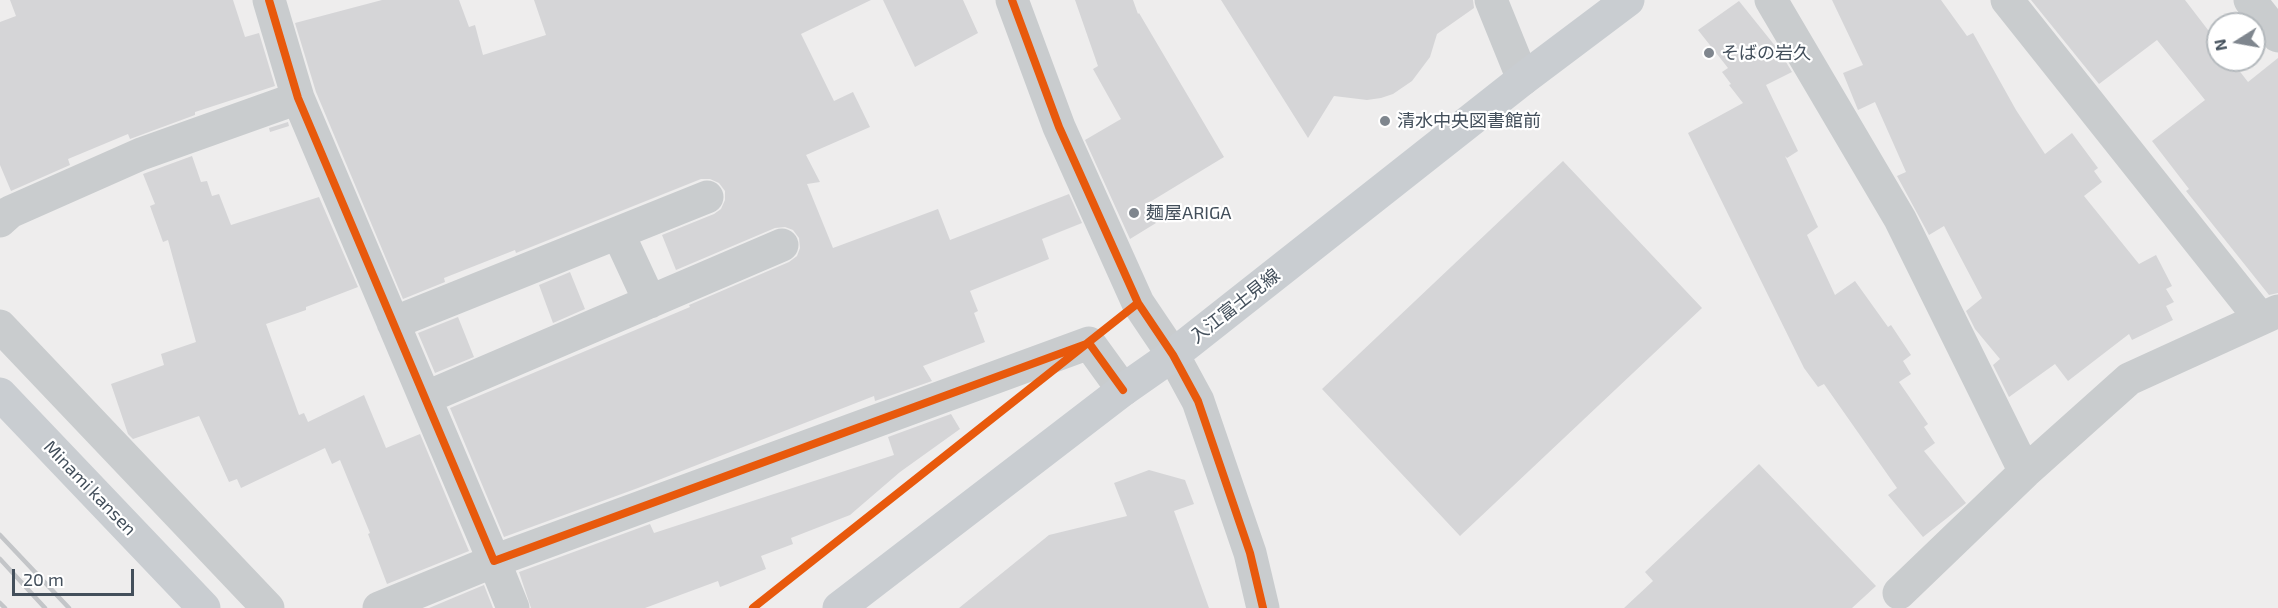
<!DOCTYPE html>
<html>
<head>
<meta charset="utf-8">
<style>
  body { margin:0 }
  #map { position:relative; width:2278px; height:608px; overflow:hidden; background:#eeeded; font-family:"Exo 2",sans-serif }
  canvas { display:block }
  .north { position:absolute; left:2206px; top:12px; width:60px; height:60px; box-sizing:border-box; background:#fff; border:2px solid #b4b9bd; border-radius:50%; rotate:259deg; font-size:16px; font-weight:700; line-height:24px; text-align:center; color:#434f5b }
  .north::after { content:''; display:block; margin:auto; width:21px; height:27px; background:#7f868e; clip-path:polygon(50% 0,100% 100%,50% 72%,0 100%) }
  .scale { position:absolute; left:12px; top:569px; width:122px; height:27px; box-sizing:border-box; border:3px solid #434f5b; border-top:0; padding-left:8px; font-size:18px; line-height:21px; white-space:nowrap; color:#434f5b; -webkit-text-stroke:4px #fff; paint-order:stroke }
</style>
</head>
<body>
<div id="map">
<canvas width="2278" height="608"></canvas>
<div class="north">N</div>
<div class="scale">20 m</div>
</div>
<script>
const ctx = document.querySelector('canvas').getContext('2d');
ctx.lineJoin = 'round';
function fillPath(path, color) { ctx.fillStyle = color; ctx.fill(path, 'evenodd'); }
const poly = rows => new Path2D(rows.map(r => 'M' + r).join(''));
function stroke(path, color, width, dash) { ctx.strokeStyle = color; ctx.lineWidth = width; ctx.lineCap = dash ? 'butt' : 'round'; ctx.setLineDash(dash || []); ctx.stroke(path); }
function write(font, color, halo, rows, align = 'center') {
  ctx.font = font + ' "Exo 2","Noto Sans JP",sans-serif'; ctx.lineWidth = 4.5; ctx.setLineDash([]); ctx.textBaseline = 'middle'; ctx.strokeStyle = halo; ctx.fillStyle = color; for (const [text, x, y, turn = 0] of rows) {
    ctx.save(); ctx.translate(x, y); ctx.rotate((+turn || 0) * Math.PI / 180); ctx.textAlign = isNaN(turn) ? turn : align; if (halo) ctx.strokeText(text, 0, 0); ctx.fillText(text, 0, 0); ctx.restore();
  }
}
fillPath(poly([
  [10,0,233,0,245,37,259,33,275,86,195,112,195,115,130,139,128,134,68,159,70,165,11,191,0,165,0,22,16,16],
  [382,0,459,0,469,27,475,25,483,55,546,35,534,0,871,0,801,34,834,101,853,92,870,127,806,155,820,182,807,184,833,248,938,209,950,240,1069,194,1082,223,1042,239,1049,259,970,291,978,311,974,313,985,342,923,366,932,381,875,401,874,396,638,488,504,537,450,408,690,307,689,305,789,262,797,256,800,248,799,238,793,230,785,227,775,228,676,270,662,235,714,214,721,209,725,200,725,191,719,183,710,179,701,179,516,253,515,250,444,278,445,282,403,299,316,92,295,23],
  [883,0,963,0,978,33,915,67],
  [1075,0,1133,0,1138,14,1139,13,1224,157,1145,205,1156,223,1130,239,1085,140,1121,119,1093,69,1098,66],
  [1221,0,1473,0,1474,8,1437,34,1430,57,1412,81,1393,94,1381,98,1367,100,1334,96,1308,138],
  [1832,0,1941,0,1967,36,1973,33,2016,110,2045,154,2072,133,2098,168,2094,171,2102,182,2084,196,2139,264,2156,255,2172,286,2166,289,2174,302,2166,306,2173,320,2132,340,2129,334,2068,381,2055,364,2009,397,1993,365,2000,359,1975,329,1966,311,1982,298,1944,226,1929,235,1897,176,1906,172,1875,102,1858,110,1843,73,1863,65],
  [2031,0,2185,0,2218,43,2218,60,2231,60,2248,82,2278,58,2278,293,2269,295,2186,191,2189,189,2152,141,2205,100,2157,40,2099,84],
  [1739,1,1780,52,1792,72,1766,85,1798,151,1787,158,1785,156,1818,227,1807,235,1835,295,1855,281,1888,327,1891,325,1911,355,1903,361,1911,374,1899,382,1928,424,1924,427,1935,443,1924,451,1966,503,1923,537,1888,495,1897,488,1824,384,1818,387,1804,368,1688,133,1743,103,1729,85,1731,84,1722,72,1728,68,1698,30],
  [288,122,289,126,270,132,269,128],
  [192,156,201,182,207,181,212,196,219,194,231,225,319,197,358,287,306,307,306,310,266,324,299,415,304,413,308,422,364,395,386,448,420,434,469,551,387,584,368,534,370,533,340,460,332,464,325,448,241,488,237,479,229,482,199,416,133,439,128,434,111,384,164,365,161,354,196,342,168,240,163,242,150,206,155,204,143,174],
  [1563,161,1702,308,1460,536,1322,389],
  [570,272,585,309,553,323,539,285],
  [458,317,474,357,435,373,418,333],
  [951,414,960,429,900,472,850,515,791,538,793,544,761,556,766,569,720,587,718,581,645,608,531,608,519,572,650,524,654,533,894,455,888,437],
  [1759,464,1876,586,1852,608,1624,608,1653,581,1645,572],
  [1149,470,1185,480,1194,504,1174,511,1209,608,959,608,1049,535,1127,516,1114,483],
  [484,585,493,608,429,608]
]), '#d5d5d7');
stroke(poly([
  [269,0,298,98,494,561,1089,343,1123,390],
  [1012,0,1059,127,1138,303,1173,355,1198,401,1250,553,1263,608],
  [1491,0,1523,79],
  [1771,0,1900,219,2025,472],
  [2007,0,2260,318],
  [2250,0,2278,36],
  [0,221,10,212,141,154,298,98],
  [618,233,650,302],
  [393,323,707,197],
  [0,326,268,608],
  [425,398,782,245],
  [1899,593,2025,472,2129,379,2278,311],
  [379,608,494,561,513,608]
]), '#c9ccce', 33);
stroke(poly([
  [0,394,204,608],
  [839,608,1123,390,1173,355,1523,79,1628,0]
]), '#c9cdd1', 33);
stroke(poly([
  [0,535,69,608],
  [0,559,45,608],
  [0,603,5,608]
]), '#c3c5c8', 4.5);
stroke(poly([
  [269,0,298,98,494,561,1089,343,1123,390],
  [1012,0,1059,127,1138,303,1173,355,1198,401,1250,553,1263,608],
  [753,608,1138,303]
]), '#e8590c', 8);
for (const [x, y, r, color] of [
  [1709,53,6,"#7f868e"],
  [1385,121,6,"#7f868e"],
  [1134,213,6,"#7f868e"]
]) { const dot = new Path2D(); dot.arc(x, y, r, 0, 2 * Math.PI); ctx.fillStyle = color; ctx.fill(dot); stroke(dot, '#fff', 2); }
write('18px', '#434f5b', '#fff', [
  ["そばの岩久",1721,53],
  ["清水中央図書館前",1397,121],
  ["麺屋ARIGA",1146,213]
], 'left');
write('18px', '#434f5b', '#fff', [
  ["入江富士見線",1235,306,-38],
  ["Minami kansen",90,488,46]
]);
</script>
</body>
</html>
